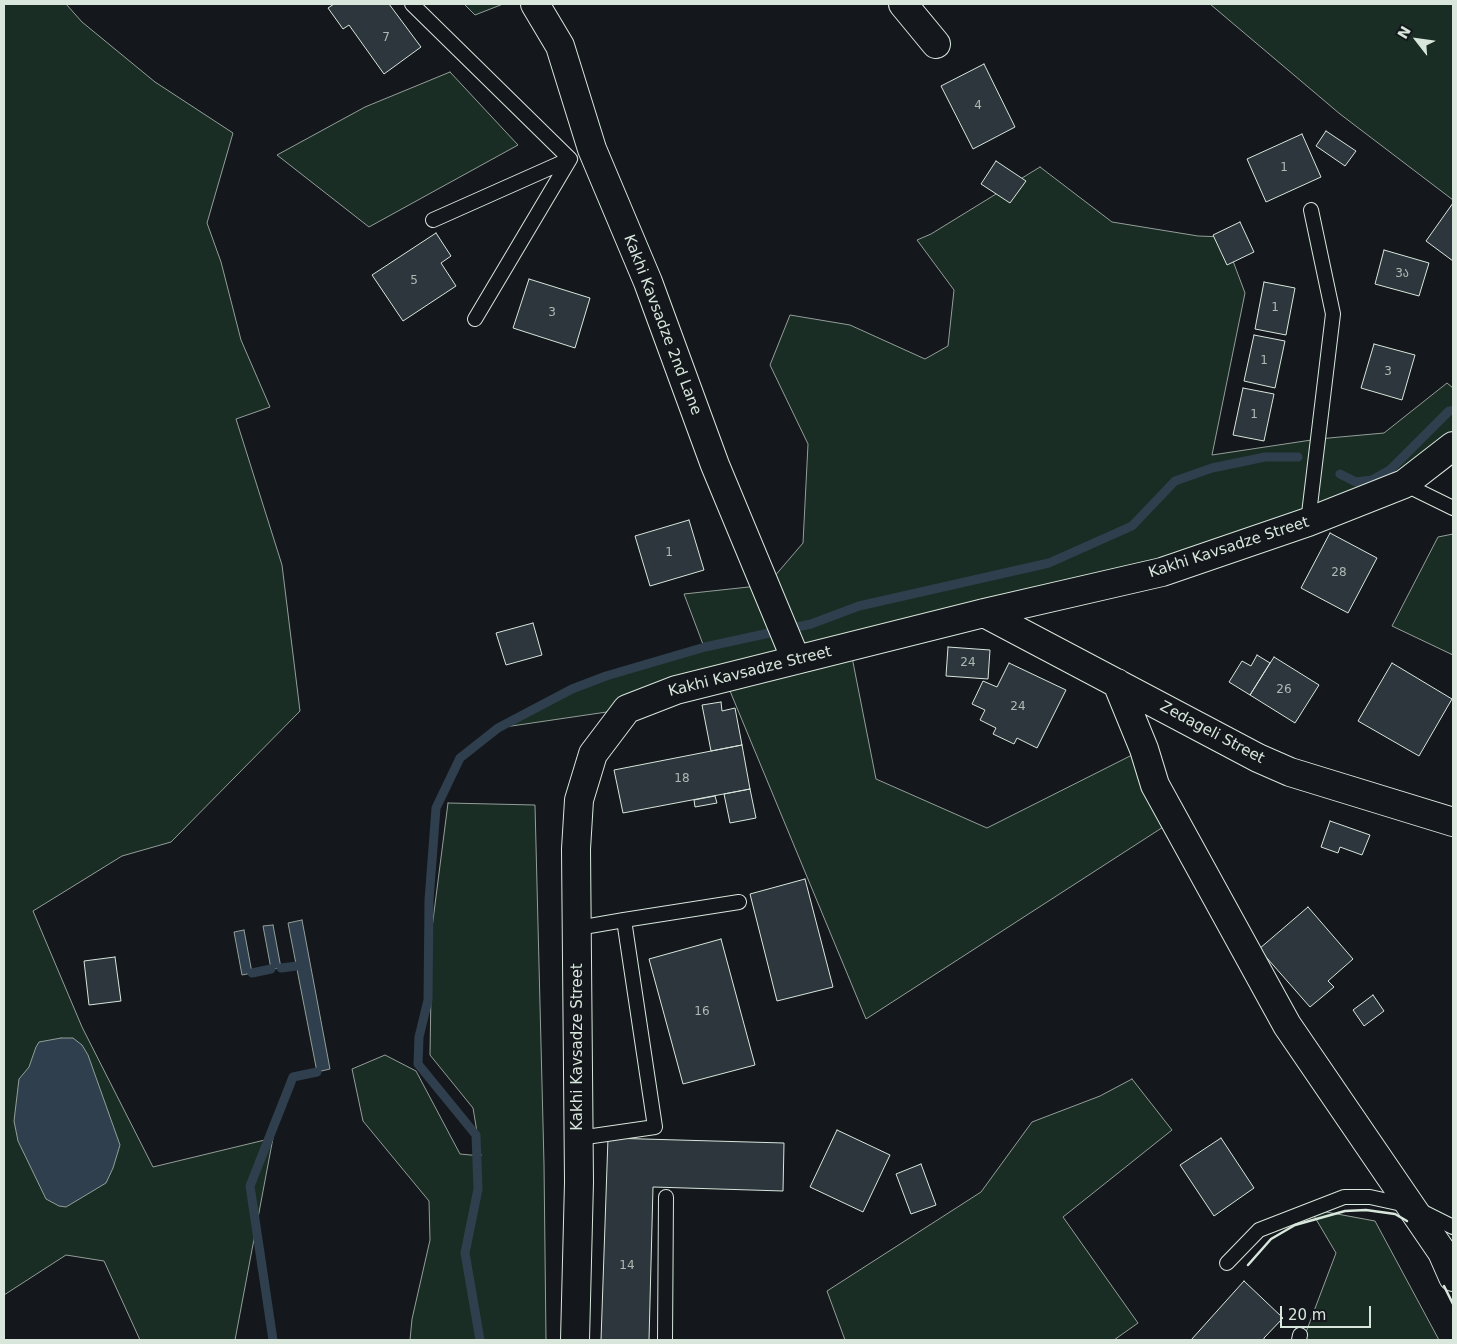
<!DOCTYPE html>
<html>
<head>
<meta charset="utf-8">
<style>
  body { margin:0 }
  #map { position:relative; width:1457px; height:1344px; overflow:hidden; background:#14181c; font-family:"DejaVu Sans",sans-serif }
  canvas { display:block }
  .frame { position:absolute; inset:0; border:5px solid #d8e6dc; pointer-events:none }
  .north { position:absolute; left:1392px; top:15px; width:50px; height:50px; -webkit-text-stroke:4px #14181c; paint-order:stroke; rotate:300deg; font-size:14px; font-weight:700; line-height:20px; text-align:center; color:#d8e6dc }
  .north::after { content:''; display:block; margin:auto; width:18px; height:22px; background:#d8e6dc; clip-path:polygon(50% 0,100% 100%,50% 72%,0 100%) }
  .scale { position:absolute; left:1280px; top:1306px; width:91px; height:22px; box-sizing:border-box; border:2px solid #d8e6dc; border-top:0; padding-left:6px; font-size:15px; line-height:18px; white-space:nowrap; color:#d8e6dc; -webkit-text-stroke:4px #14181c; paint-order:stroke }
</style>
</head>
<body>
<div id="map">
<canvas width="1457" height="1344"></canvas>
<div class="frame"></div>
<div class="north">N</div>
<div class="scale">20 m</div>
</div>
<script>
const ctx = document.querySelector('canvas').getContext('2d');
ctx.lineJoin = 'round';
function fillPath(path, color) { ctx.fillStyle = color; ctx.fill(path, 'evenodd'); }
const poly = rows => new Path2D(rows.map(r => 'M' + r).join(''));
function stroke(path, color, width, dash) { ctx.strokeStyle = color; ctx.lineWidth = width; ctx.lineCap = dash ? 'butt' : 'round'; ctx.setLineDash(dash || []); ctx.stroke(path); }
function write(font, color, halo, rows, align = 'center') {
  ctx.font = font + ' "DejaVu Sans",sans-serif'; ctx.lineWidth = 4; ctx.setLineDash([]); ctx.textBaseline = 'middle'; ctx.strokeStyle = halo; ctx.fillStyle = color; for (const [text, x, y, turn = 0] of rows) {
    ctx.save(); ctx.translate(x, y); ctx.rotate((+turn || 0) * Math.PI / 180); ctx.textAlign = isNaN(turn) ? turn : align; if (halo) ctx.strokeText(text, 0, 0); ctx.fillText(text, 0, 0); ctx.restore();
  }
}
const green = poly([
  [4,4,66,4,82,22,155,82,233,133,207,223,221,262,241,340,270,407,236,419,282,565,300,711,171,842,122,856,33,911,82,1027,153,1167,273,1138,235,1340,140,1340,104,1261,66,1255,4,1295,4,4],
  [464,4,503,4,475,15,464,4],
  [1210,4,1453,4,1453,200,1340,114,1210,4],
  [450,72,518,145,369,227,277,155,365,107,450,72],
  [1040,167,1112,222,1198,236,1224,237,1245,293,1212,455,1318,439,1384,433,1447,383,1453,388,1453,446,1308,522,850,647,876,779,987,828,1144,749,1174,820,866,1019,725,679,627,709,498,728,572,689,606,676,704,647,684,594,767,585,803,543,808,444,770,365,790,315,850,325,925,359,948,346,954,290,917,240,931,234,1040,167],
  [1453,534,1453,655,1392,626,1438,537,1453,534],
  [448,803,535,805,544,1164,546,1340,410,1340,412,1319,430,1240,429,1201,363,1121,352,1069,385,1055,416,1071,460,1154,481,1156,473,1108,430,1055,432,928,448,803],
  [1132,1079,1172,1130,1063,1217,1138,1323,1114,1340,845,1340,827,1291,981,1192,1032,1122,1100,1096,1132,1079],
  [1310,1209,1375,1221,1439,1340,1303,1340,1336,1253,1310,1209]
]);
fillPath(green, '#1a2d24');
stroke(green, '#939e99', 1);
const water = poly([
  [302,920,330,1069,317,1072,288,923,302,920],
  [273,925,281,968,271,969,263,926,273,925],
  [244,930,252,973,242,975,234,932,244,930],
  [61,1038,73,1038,82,1045,88,1055,120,1145,113,1168,106,1183,66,1207,59,1206,46,1199,18,1141,14,1121,19,1079,29,1067,36,1047,39,1042,61,1038]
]);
fillPath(water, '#2f3f4d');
stroke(water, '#939e99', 1);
stroke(poly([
  [1340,474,1356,482,1372,480,1390,470,1449,411,1453,410],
  [281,968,297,966],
  [252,973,271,969],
  [273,1340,250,1186,293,1077,317,1072],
  [480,1340,465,1253,478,1189,476,1135,418,1064,419,1037,428,1000,429,900,436,808,460,758,498,728,572,689,606,676,705,647,811,624,859,606,1049,563,1132,526,1175,481,1212,468,1265,457,1298,457]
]), '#2f3f4d', 9);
const building = poly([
  [334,4,389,4,421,47,384,74,349,25,343,29,328,8,334,4],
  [984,64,1015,127,973,149,941,86,984,64],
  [1326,131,1356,151,1345,166,1316,146,1326,131],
  [1302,134,1321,177,1266,202,1247,159,1302,134],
  [996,161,1026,181,1010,203,981,184,996,161],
  [1453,203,1453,261,1426,241,1453,203],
  [1240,222,1254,252,1227,265,1213,235,1240,222],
  [436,233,451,256,441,263,456,286,403,321,372,275,436,233],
  [1384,250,1429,263,1419,296,1375,284,1384,250],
  [529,279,590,298,575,348,513,328,529,279],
  [1264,282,1295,288,1286,335,1255,329,1264,282],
  [1254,335,1285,341,1275,388,1244,381,1254,335],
  [1374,344,1415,355,1402,400,1361,388,1374,344],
  [1243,388,1274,394,1264,441,1233,435,1243,388],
  [689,520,704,570,650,586,635,536,689,520],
  [1330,533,1377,558,1348,613,1301,588,1330,533],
  [533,623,542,655,506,665,496,633,533,623],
  [948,647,990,650,988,679,946,676,948,647],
  [1257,655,1270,663,1250,695,1229,682,1242,661,1251,666,1257,655],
  [1274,657,1319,685,1295,723,1250,695,1274,657],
  [1009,663,1066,690,1037,748,1017,738,1014,744,993,734,996,728,980,720,985,710,972,704,983,681,997,687,1009,663],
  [1392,663,1452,699,1419,756,1358,721,1392,663],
  [721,702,722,711,735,708,742,745,711,751,702,705,721,702],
  [742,745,750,789,623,813,614,770,742,745],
  [750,789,756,818,730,823,724,794,750,789],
  [715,796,717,803,695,807,694,800,715,796],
  [1330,821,1370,835,1362,855,1340,847,1338,853,1321,847,1330,821],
  [805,879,833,987,777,1001,750,894,805,879],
  [1308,907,1353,959,1328,981,1334,987,1310,1007,1259,949,1308,907],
  [721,939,755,1065,683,1084,649,959,721,939],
  [115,957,121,1001,89,1005,84,961,115,957],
  [1373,995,1384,1011,1364,1026,1353,1010,1373,995],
  [837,1130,890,1155,863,1212,810,1187,837,1130],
  [608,1138,784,1143,783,1191,653,1187,649,1340,601,1340,608,1138],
  [1221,1138,1254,1188,1214,1216,1180,1165,1221,1138],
  [921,1164,936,1205,911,1214,896,1174,921,1164],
  [1244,1281,1283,1318,1264,1338,1264,1340,1191,1340,1244,1281]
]);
fillPath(building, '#2c363c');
stroke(building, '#d8e6dc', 1);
const service = poly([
  [412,4,570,159,475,319],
  [433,220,570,159],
  [1404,484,1453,508],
  [1308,522,1333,314,1311,210],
  [624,920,739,902],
  [578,928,624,920,655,1127,579,1138],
  [1227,1263,1259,1230,1344,1197,1370,1197,1411,1206,1453,1227],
  [665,1340,666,1197],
  [1299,1340,1300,1335]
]);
const minor = poly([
  [535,4,560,46,592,149,648,282,715,465,796,660],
  [903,4,936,44],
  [984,613,1258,758,1290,772,1453,822],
  [1117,683,1144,749,1155,785,1287,1025,1442,1252,1453,1277],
  [575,1340,579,1182,576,849,579,800,593,754,627,709,676,690,984,613,1162,572,1308,522,1404,484,1453,446]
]);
stroke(service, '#d8e6dc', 16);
stroke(minor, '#d8e6dc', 30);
stroke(service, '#14181c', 14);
stroke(minor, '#14181c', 28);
stroke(poly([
  [1248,1265,1271,1239,1295,1225,1345,1211,1366,1210,1395,1214,1407,1221],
  [1444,1286,1453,1304]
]), '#d8e6dc', 2.5);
write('12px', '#adbab4', null, [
  ["7",386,38],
  ["4",978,106],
  ["1",1284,168],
  ["3ა",1402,274],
  ["5",414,281],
  ["1",1275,308],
  ["3",552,313],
  ["1",1264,361],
  ["3",1388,372],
  ["1",1254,415],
  ["1",669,553],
  ["28",1339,573],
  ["24",968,663],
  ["26",1284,690],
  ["24",1018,707],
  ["18",682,779],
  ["16",702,1012],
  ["14",627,1266]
]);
write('15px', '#d8e6dc', '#14181c', [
  ["Kakhi Kavsadze 2nd Lane",662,325,69],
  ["Kakhi Kavsadze Street",1229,548,-18],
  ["Kakhi Kavsadze Street",750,672,-14],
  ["Zedageli Street",1212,733,28],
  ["Kakhi Kavsadze Street",578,1047,-90]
]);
</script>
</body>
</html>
